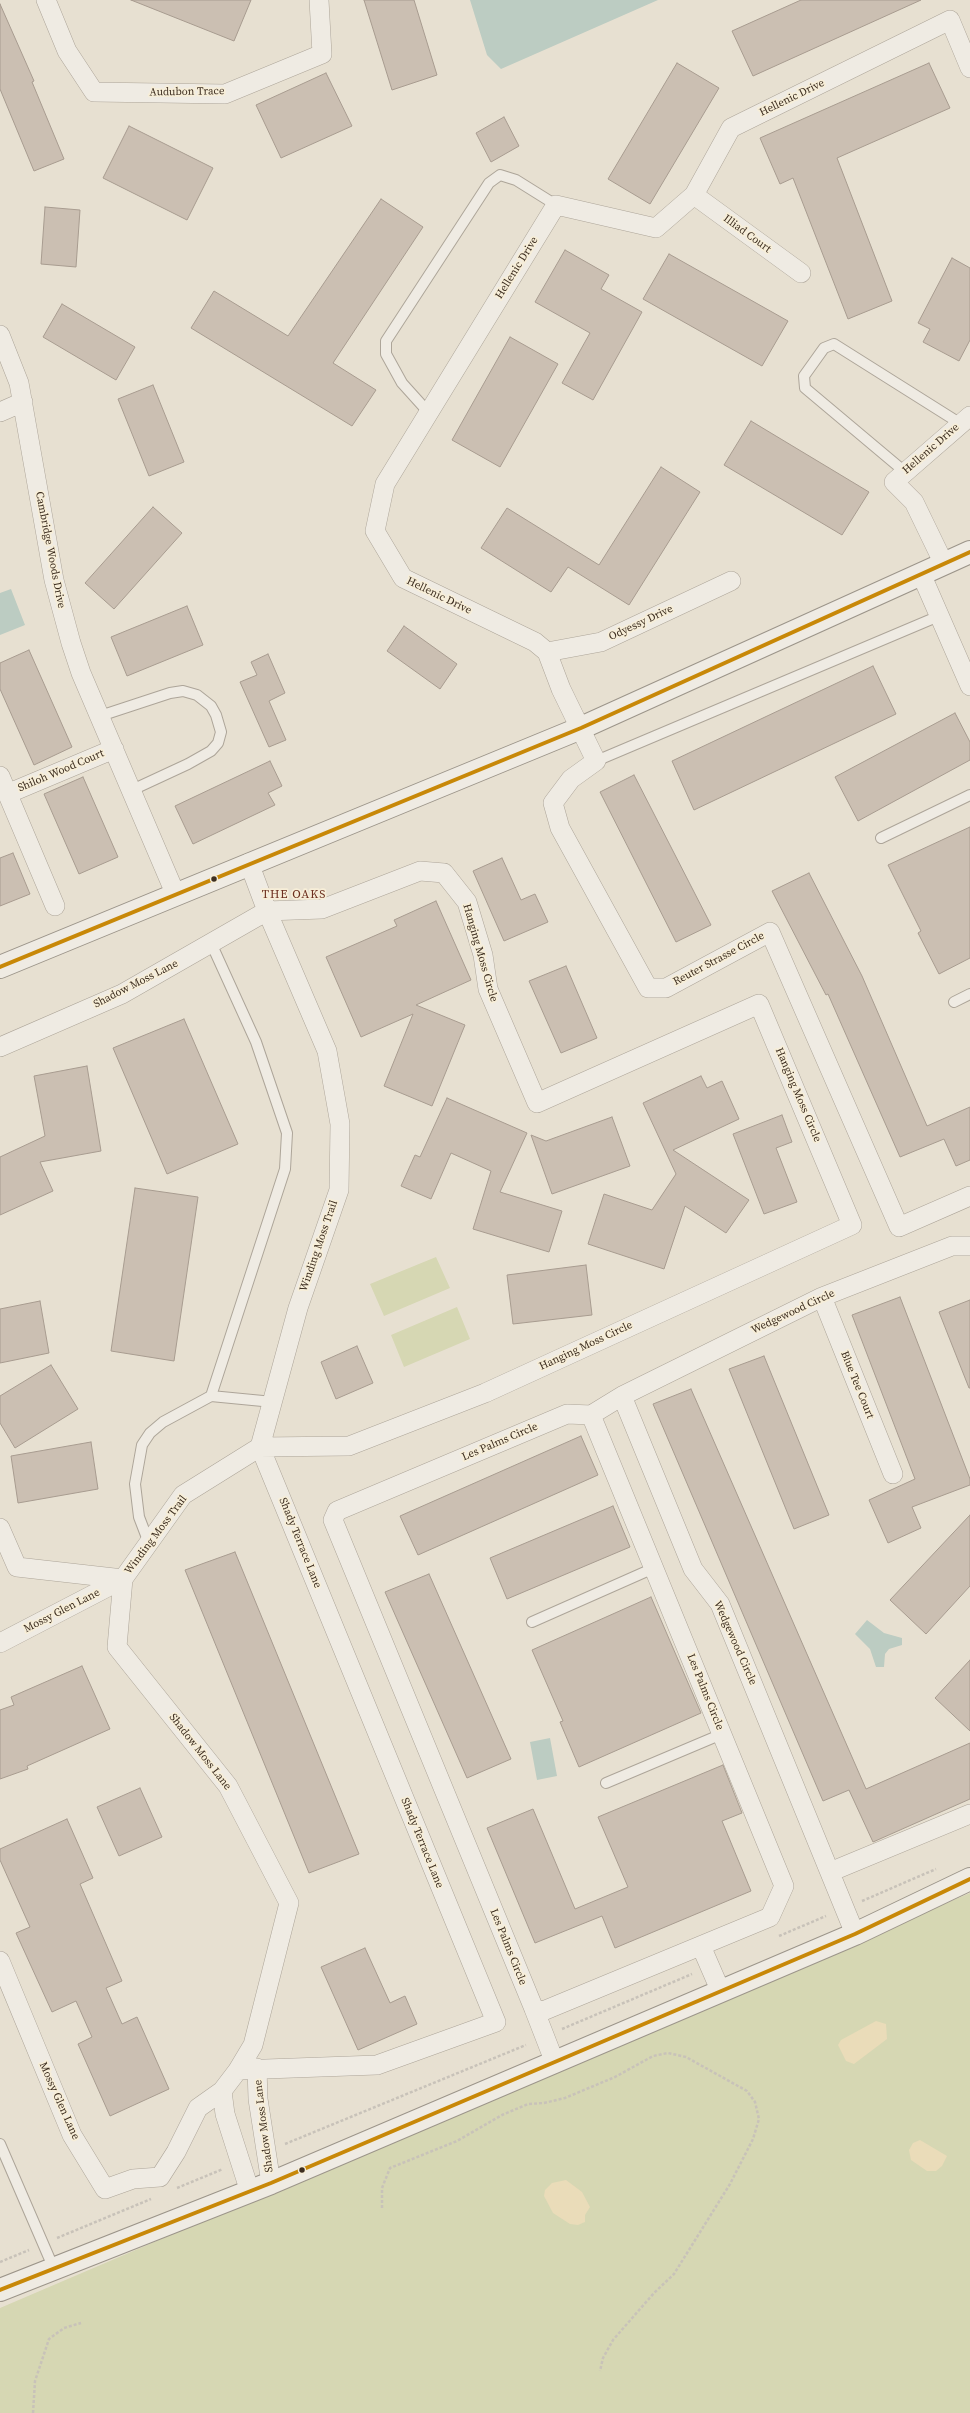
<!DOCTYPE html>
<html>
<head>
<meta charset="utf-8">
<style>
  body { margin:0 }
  canvas { display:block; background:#e7e0d1 }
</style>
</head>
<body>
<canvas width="970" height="2413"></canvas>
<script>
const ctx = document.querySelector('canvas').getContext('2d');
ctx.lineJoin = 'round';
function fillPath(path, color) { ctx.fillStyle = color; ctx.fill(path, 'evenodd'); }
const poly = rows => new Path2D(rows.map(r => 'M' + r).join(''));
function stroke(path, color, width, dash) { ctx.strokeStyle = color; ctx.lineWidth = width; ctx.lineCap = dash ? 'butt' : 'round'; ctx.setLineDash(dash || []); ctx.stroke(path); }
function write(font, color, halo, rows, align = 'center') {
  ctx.font = font + ' "Source Serif 4",serif'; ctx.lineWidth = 3.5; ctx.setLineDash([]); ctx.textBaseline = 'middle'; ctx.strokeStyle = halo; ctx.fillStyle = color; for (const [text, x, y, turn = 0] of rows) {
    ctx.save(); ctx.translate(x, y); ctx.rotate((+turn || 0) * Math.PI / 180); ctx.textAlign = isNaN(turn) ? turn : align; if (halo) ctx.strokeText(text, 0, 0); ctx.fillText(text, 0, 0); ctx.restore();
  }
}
fillPath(poly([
  [436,1257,450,1288,384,1316,370,1284],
  [457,1307,470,1339,404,1367,391,1335],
  [970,1893,970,2413,0,2413,0,2308]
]), '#d6d7b3');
fillPath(poly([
  [876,2021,886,2024,887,2039,854,2064,846,2061,838,2045,841,2040],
  [920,2140,947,2156,942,2166,936,2171,927,2171,911,2160,909,2150,913,2143],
  [566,2180,582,2192,590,2207,585,2215,585,2222,578,2225,570,2224,553,2213,544,2196,545,2190,552,2183]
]), '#eadcb9');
fillPath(poly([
  [470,0,658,0,501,69,487,55],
  [11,589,25,625,0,635,0,593],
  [867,1620,884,1633,902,1638,902,1645,889,1649,885,1654,884,1667,876,1667,870,1649,855,1634],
  [550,1738,557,1776,537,1780,530,1742]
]), '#bcccc2');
const building = poly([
  [131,0,251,0,234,41,131,0],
  [364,0,414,0,437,75,392,90,364,0],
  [801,0,921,0,753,76,732,31,801,0],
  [0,4,34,81,32,82,64,159,34,171,0,89,0,4],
  [677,63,719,88,650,204,608,179,677,63],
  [929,63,950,108,837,158,892,301,848,319,793,178,780,184,760,138,929,63],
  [326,73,352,126,281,158,256,105,326,73],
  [504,117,519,146,491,162,476,133,504,117],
  [129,126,213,168,187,220,103,178,129,126],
  [381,199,423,227,333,363,376,390,352,426,191,328,214,291,288,336,381,199],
  [45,207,80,210,76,267,41,264,45,207],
  [565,250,609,275,601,289,642,312,593,400,562,383,590,333,535,302,565,250],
  [669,254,788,321,762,366,643,299,669,254],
  [952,258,970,268,970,340,959,361,923,342,930,329,918,323,952,258],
  [62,304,135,347,116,380,43,337,62,304],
  [510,337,558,364,500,467,452,440,510,337],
  [153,385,184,462,149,476,118,399,153,385],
  [751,421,869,492,842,535,724,465,751,421],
  [661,467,700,492,629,605,568,567,551,592,481,548,507,508,599,565,661,467],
  [153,507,182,533,114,609,85,583,153,507],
  [187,606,203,645,127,676,111,637,187,606],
  [404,626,457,664,440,689,387,651,404,626],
  [29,650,72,747,34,765,0,689,0,663,29,650],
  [268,654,285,693,269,701,286,740,269,747,240,682,257,675,251,662,268,654],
  [873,666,896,714,694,810,672,761,873,666],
  [955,713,970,742,970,760,858,821,835,777,955,713],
  [270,761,282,786,268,793,275,805,193,844,175,806,270,761],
  [634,775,711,925,676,942,600,792,634,775],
  [83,777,118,857,79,874,44,794,83,777],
  [970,827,970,958,939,974,918,933,921,931,888,865,970,827],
  [13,853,30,894,0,906,0,858,13,853],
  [502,858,521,900,535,894,548,922,504,941,473,871,502,858],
  [809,873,862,976,927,1126,970,1107,970,1160,956,1166,944,1139,900,1157,828,994,826,995,772,891,809,873],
  [436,901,471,980,416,1005,465,1025,432,1106,384,1086,413,1014,361,1037,326,957,397,926,394,920,436,901],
  [566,966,597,1038,561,1053,529,981,566,966],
  [184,1019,238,1144,167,1174,113,1048,184,1019],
  [87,1066,101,1151,40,1162,53,1191,0,1215,0,1157,45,1136,34,1076,87,1066],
  [701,1076,707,1088,722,1081,739,1119,673,1150,749,1200,726,1233,685,1206,664,1269,588,1244,604,1194,652,1210,676,1174,643,1103,701,1076],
  [447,1098,527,1133,500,1192,562,1211,549,1252,473,1229,491,1171,451,1153,431,1199,401,1186,415,1155,420,1157,447,1098],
  [782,1115,792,1142,776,1148,797,1202,764,1214,733,1134,782,1115],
  [612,1117,630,1166,552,1194,531,1135,546,1141,612,1117],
  [135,1188,198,1197,174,1361,111,1351,135,1188],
  [586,1265,592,1315,513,1324,507,1275,586,1265],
  [900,1297,970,1479,970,1485,912,1507,921,1528,888,1543,869,1500,915,1479,852,1315,900,1297],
  [970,1300,970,1388,969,1388,939,1312,970,1300],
  [40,1301,49,1353,0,1363,0,1309,40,1301],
  [357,1346,373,1383,336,1399,321,1362,357,1346],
  [764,1356,829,1515,794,1529,729,1369,764,1356],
  [51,1365,78,1409,15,1448,0,1423,0,1396,51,1365],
  [691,1389,866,1789,970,1743,970,1799,873,1842,849,1790,823,1801,653,1404,691,1389],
  [581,1436,598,1475,418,1555,400,1516,581,1436],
  [91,1442,98,1489,18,1503,11,1456,91,1442],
  [613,1506,630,1547,507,1599,490,1558,613,1506],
  [970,1515,970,1586,926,1634,890,1600,970,1515],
  [235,1552,359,1854,309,1873,185,1570,235,1552],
  [429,1574,511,1759,467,1778,385,1592,429,1574],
  [651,1597,701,1713,579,1767,560,1722,563,1721,532,1650,651,1597],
  [970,1660,970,1731,935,1698,970,1660],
  [82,1666,110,1729,27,1766,28,1769,0,1779,0,1710,14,1705,11,1697,82,1666],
  [723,1765,742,1813,722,1821,751,1891,615,1948,602,1916,535,1943,487,1828,533,1809,575,1909,628,1887,598,1817,723,1765],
  [140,1788,162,1837,119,1856,97,1807,140,1788],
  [67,1819,93,1878,80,1884,122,1981,106,1988,122,2024,137,2017,169,2089,110,2116,78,2044,92,2037,76,2001,52,2012,16,1933,30,1927,0,1860,0,1849,67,1819],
  [365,1948,390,2003,405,1996,417,2024,358,2050,321,1967,365,1948]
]);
fillPath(building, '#cbbfb2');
stroke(building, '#a89c90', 1);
const lane = poly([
  [429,413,402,383,386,354,386,341,489,183,500,175,516,180,556,205],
  [905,472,805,388,804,376,824,348,834,344,961,424],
  [100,716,170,693,183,691,197,695,211,706,216,715,221,732,218,743,211,751,188,764,132,790],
  [596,761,939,616],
  [881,838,970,795],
  [954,1002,970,994],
  [211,1396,273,1402],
  [149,1543,139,1517,135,1484,142,1445,150,1433,163,1422,211,1396,285,1169,287,1133,256,1042,211,943],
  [532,1622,654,1568],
  [606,1783,722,1734],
  [0,2144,54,2269]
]);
const street = poly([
  [46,0,67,51,94,92,225,94,322,54,319,0],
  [970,68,950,20,731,128,694,195,656,228,556,205,385,484,375,531,403,578,535,642,547,652,561,689,596,761,571,779,553,803,560,828,648,988,666,988,770,932,899,1227,970,1196],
  [694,195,801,273],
  [0,335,19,383,54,580,71,643,81,673,175,893],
  [0,412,23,402],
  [944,564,914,502,894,482,970,416],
  [922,576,970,686],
  [547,652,601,642,731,581],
  [0,776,55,906],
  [7,794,114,749],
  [0,1047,122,994,267,911,322,909,420,871,444,873,467,902,483,955,488,989,537,1103,759,1004,852,1225,485,1393,349,1446,260,1447,496,2022,377,2065,238,2070,222,2091,198,2108,176,2152,160,2177,133,2179,105,2189,72,2135,0,1961],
  [822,1297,893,1474],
  [567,1414,591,1415,784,1886,770,1917,543,2011,534,2009,333,1520,337,1511,567,1414],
  [591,1415,622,1396],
  [0,1528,17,1567,123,1579],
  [123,1579,117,1647,228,1786,289,1903,253,2045,238,2070],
  [0,1643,123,1579,183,1495,260,1447,298,1308,339,1190,340,1124,327,1051,267,911,249,863],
  [830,1872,970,1814],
  [855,1934,720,1604,693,1569,622,1396,822,1297,952,1246,970,1246],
  [701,1946,721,1992],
  [534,2009,555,2063],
  [257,2068,258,2099,271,2183],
  [222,2091,225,2114,250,2192]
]);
const secondary = poly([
  [0,967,581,728,970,552],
  [0,2290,271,2183,855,1934,970,1879]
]);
stroke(lane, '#ada599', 12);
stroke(street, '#ada599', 20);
stroke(secondary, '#9c958a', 24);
stroke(poly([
  [862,1901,936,1869],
  [779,1936,826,1916],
  [562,2029,692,1974],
  [285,2144,526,2045],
  [177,2188,223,2169],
  [382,2208,382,2188,390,2168,457,2141,502,2115,528,2104,544,2103,565,2098,615,2077,653,2056,668,2053,686,2057,747,2091,755,2102,759,2119,753,2139,730,2184,674,2274,654,2293,613,2340,603,2358,600,2371],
  [57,2238,151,2199],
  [0,2262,29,2250],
  [33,2413,35,2381,49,2339,64,2328,81,2323]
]), '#c8c2b9', 2.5, [3, 2]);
stroke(lane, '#efebe3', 10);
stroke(street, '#efebe3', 19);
stroke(secondary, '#efebe3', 22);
stroke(poly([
  [0,967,581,728,970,552],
  [0,2290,271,2183,855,1934,970,1879]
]), '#c88808', 4);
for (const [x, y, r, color] of [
  [214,879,3.5,"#3d2e20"],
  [302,2170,3.5,"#3d2e20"]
]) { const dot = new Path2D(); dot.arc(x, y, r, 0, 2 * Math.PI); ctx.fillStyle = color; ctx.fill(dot); stroke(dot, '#f7eed8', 1.5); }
write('11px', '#3d2e20', '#f7eed8', [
  ["Audubon Trace",187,92,-1],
  ["Hellenic Drive",792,98,-26],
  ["Illiad Court",747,234,36],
  ["Hellenic Drive",517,268,-58],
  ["Hellenic Drive",931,449,-41],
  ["Cambridge Woods Drive",50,550,79],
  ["Hellenic Drive",439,596,26],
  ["Odyessy Drive",641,623,-25],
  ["Shiloh Wood Court",61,771,-23],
  ["Hanging Moss Circle",480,953,74],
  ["Reuter Strasse Circle",719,959,-28],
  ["Shadow Moss Lane",136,984,-27],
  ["Hanging Moss Circle",798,1095,67],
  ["Winding Moss Trail",319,1246,-71],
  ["Wedgewood Circle",793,1312,-25],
  ["Hanging Moss Circle",586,1346,-25],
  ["Blue Tee Court",857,1385,68],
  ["Les Palms Circle",500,1442,-23],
  ["Winding Moss Trail",156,1535,-53],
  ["Shady Terrace Lane",300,1543,68],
  ["Mossy Glen Lane",62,1611,-27],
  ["Wedgewood Circle",735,1643,66],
  ["Les Palms Circle",705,1692,68],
  ["Shadow Moss Lane",200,1752,52],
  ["Shady Terrace Lane",422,1843,68],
  ["Les Palms Circle",508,1947,68],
  ["Mossy Glen Lane",59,2101,66],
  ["Shadow Moss Lane",264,2126,-97]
]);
ctx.letterSpacing = '1px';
write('12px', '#6b2e1e', '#f7eed8', [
  ["THE OAKS",294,895]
]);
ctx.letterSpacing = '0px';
</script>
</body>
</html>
